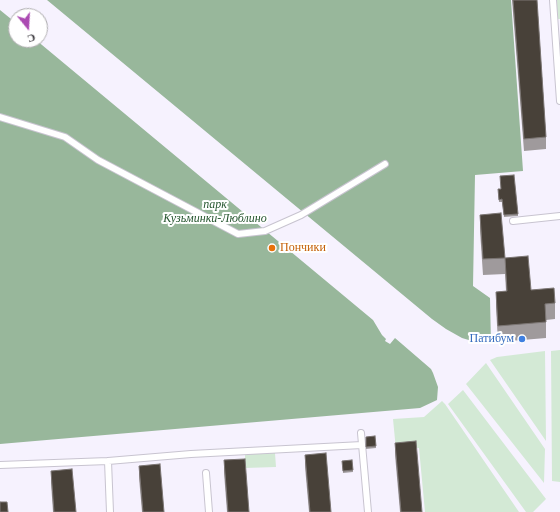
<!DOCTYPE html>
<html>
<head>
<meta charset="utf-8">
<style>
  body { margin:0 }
  #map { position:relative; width:560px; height:512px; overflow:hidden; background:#f6f2fe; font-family:Georgia,serif }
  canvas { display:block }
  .north { position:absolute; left:8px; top:8px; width:40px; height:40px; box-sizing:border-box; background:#fff; border:1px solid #adacae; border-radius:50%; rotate:162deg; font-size:11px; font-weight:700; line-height:16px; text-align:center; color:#312f34 }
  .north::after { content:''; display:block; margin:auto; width:14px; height:18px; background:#ab4ab2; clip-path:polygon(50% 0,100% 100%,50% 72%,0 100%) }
</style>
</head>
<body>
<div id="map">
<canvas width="560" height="512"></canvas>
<div class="north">С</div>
</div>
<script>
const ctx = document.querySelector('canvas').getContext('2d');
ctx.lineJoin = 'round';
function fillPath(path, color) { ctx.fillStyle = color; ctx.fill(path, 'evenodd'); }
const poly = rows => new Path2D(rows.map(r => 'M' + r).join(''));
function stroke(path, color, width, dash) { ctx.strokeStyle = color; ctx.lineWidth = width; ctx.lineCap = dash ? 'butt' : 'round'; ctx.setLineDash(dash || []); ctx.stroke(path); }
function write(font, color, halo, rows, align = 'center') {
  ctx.font = font + ' Georgia,serif'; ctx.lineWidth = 4; ctx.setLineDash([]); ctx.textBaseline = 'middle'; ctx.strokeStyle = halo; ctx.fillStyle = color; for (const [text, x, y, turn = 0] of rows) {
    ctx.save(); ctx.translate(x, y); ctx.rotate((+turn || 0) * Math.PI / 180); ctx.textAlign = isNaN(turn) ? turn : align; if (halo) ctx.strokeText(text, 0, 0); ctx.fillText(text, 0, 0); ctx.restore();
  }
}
fillPath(poly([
  [553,0,560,0,560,19,554,19],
  [560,350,560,482,552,481,551,351],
  [545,351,546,441,490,360,497,357],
  [486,363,545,449,544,483,466,384],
  [463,390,546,499,533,512,526,512,448,404],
  [442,401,445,404,519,512,425,512,419,448,396,450,393,419,424,417],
  [275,453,276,467,245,468,245,454]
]), '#d3e9d5');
fillPath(poly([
  [47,0,511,0,523,171,475,175,473,286,490,298,491,344,472,341,462,338,446,329,432,319],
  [0,10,16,23,16,40,36,40,373,320,382,335,386,339,385,341,390,344,395,338,431,369,433,373,438,387,437,400,420,408,0,444]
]), '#98b79b');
const service = poly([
  [553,0,560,101],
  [0,117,65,137,98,160,238,234,265,231,301,215,385,164],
  [513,221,560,216],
  [361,433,368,512],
  [0,465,108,461],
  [206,473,209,512],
  [110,512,108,461,191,454,362,445]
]);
stroke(service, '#c8c4d0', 8);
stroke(service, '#fff', 6);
fillPath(poly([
  [512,0,537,0,546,137,546,149,524,151],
  [498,191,518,214,518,216,504,217,502,202,499,202],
  [480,215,505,258,531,290,555,303,555,319,546,320,546,338,498,342,496,308,496,292,506,291,505,274,483,275,480,231],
  [375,436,376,448,366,449,366,437],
  [395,443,422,512,400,512,395,455],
  [305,455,331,512,309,512,305,467],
  [224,460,249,512,227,512,224,473],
  [352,460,353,472,343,473,342,461],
  [139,466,164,512,142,512,139,478],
  [51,471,76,512,53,512,51,483]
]), '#9f9a9c');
const building = poly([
  [513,0,537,0,546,137,524,139,513,0],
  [514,175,518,214,504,215,502,199,499,200,498,189,501,189,500,176,514,175],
  [501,213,505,258,483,259,480,215,501,213],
  [528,256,531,290,554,288,555,303,545,304,546,322,498,326,496,292,507,291,505,258,528,256],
  [375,436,376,446,366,447,366,437,375,436],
  [416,441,422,512,401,512,395,443,416,441],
  [326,453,331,512,310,512,305,455,326,453],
  [245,459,249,512,228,512,224,460,245,459],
  [352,460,353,470,343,471,342,461,352,460],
  [160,464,164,512,143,512,139,466,160,464],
  [72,469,76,512,54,512,51,471,72,469],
  [0,502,7,502,8,512,0,512,0,502]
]);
fillPath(building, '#484139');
stroke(building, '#7c7674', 1);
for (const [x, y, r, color] of [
  [272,248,4,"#e8710a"],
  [522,339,4,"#3f7fe0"]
]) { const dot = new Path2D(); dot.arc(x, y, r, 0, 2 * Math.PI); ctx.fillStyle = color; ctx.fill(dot); stroke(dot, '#fff', 1.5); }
write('italic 12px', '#26562f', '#fff', [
  ["парк",215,205],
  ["Кузьминки-Люблино",215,219]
]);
write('12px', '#c56008', '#fff', [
  ["Пончики",280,248]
], 'left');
write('12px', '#366cbe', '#fff', [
  ["Патибум",514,339]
], 'right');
</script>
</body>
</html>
